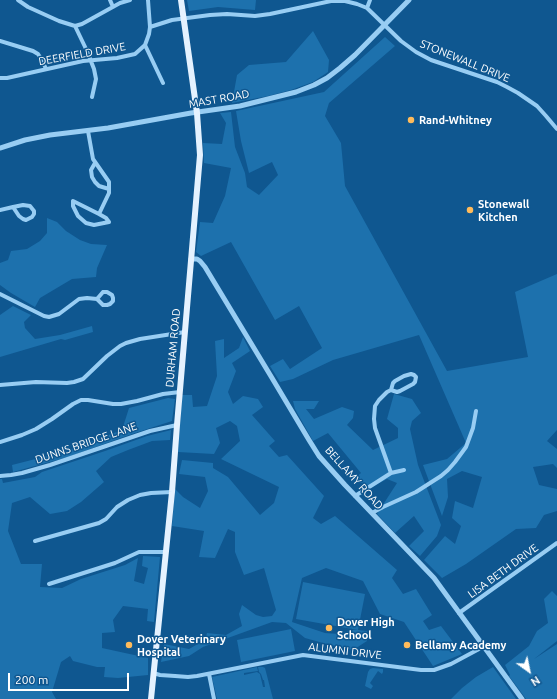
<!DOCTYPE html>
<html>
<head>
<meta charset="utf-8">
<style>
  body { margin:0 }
  #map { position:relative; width:557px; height:699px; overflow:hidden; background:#0f5790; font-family:Ubuntu,sans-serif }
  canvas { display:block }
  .north { position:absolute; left:509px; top:651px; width:40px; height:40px; -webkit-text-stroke:3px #0f5790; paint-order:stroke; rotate:147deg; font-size:11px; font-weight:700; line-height:16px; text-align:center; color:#fff }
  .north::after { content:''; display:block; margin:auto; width:14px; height:18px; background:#fff; clip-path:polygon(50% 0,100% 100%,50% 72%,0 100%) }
  .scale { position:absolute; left:8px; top:673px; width:121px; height:18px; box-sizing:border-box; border:2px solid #fff; border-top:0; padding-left:5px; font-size:12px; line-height:14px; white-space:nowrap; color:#fff; -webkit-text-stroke:3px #0f5790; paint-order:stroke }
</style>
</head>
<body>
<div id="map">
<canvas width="557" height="699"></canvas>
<div class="north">N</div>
<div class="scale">200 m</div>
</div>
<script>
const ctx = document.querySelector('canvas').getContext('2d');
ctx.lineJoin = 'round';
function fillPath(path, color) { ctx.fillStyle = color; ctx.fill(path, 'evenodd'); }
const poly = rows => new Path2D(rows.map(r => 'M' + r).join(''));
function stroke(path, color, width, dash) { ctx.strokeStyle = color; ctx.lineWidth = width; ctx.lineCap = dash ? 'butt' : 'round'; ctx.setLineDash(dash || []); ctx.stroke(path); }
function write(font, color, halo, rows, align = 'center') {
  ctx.font = font + ' Ubuntu,sans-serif'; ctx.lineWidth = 3; ctx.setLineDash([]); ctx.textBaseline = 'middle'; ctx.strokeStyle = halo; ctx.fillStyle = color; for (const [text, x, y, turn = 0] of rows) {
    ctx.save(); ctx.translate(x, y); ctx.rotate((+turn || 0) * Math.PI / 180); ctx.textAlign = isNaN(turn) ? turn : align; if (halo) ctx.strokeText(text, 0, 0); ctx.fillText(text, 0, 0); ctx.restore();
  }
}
fillPath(poly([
  [187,0,256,0,255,10,218,7,189,11],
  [313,31,329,60,328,72,313,82,291,90,268,96,232,103,237,75,249,65,286,62],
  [385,37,395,46,329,103,325,116,341,143,345,186,447,371,528,357,515,292,557,274,557,430,547,441,557,449,557,468,553,464,533,467,539,485,557,489,557,511,544,515,536,528,516,529,466,564,442,578,424,560,445,536,455,544,461,526,452,518,455,501,473,508,482,477,462,471,447,479,448,497,442,516,423,465,447,459,466,443,419,335,333,360,293,379,280,382,270,366,283,359,290,369,322,348,299,306,275,320,231,242,201,256,196,252,200,222,213,223,225,196,231,168,204,163,203,143,222,144,226,123,220,113,231,112,235,147,245,173,247,187,259,195,278,175,272,162,249,173,241,141,236,111,324,92],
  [47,218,57,222,66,231,80,240,91,244,107,245,97,268,96,277,72,279,40,298,35,307,11,293,0,285,0,263,8,260,11,251,27,249,40,241,47,233],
  [13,306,31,315,24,322,25,328,35,339,60,335,92,326,93,332,65,340,61,339,0,357,0,315],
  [243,337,250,351,232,363,236,371,228,392,233,404,243,396,258,399,263,407,252,415,275,441,269,446,279,457,287,455,324,496,313,518,321,524,335,516,397,570,392,578,403,594,416,589,432,615,423,621,429,630,441,626,462,654,433,666,404,622,380,614,363,581,326,568,302,578,292,622,325,633,339,634,352,630,358,630,296,619,303,582,365,594,358,630,367,631,367,641,353,650,323,643,305,638,286,623,272,622,203,647,189,656,161,662,164,644,189,649,205,640,207,633,226,635,242,626,239,614,242,605,256,615,263,617,272,616,276,610,264,568,244,575,235,552,235,532,228,529,215,558,199,557,204,531,172,526,175,489,183,497,200,508,208,491,205,477,179,474,182,460,213,463,213,468,228,477,260,515,274,503,279,487,221,459,240,441,237,426,230,421,216,428,220,443,214,454,178,452,182,395,192,395,193,407,207,406,217,376,215,341,224,339,224,358,239,348],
  [394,394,412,399,421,413,412,421,410,429,418,465,441,525,437,536,420,556,409,546,424,531,414,516,395,533,377,514,397,483,387,479,372,487,353,480,361,473,328,433,313,441,295,409,293,401,319,401,314,409,306,409,314,419,342,407,354,411,353,418,347,425,373,450,398,438,398,428,387,419],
  [168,398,175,399,172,421,129,435,68,457,13,472,12,465,63,452,122,430,129,408],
  [171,430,170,440,152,441,128,450,111,457,96,471,104,482,81,502,67,511,50,514,30,497,12,503,8,531,21,564,42,564,40,587,62,588,81,579,125,565,138,558,134,581,144,584,148,568,142,566,143,556,160,557,154,622,147,621,148,609,123,606,113,620,115,632,102,633,102,648,148,658,148,675,118,678,104,677,105,667,97,667,73,661,70,656,61,662,52,692,56,699,0,699,0,479,2,479,3,483,35,477,42,472,105,451,147,436],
  [552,591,557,596,557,641,534,659,557,644,557,699,526,699,509,676,510,675,505,665,529,646,537,631,548,623,544,599],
  [291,629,295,651,241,662,237,640],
  [257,667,258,671,244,673,244,675,257,672,260,674,263,687,265,687,264,680,263,680,261,674,259,672,258,667,263,667,265,668,273,699,217,699,212,677],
  [493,667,516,699,451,699,462,688,476,677],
  [373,668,383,669,383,672,382,674,378,671,370,683,373,686,371,689,365,686,368,672,370,669]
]), '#1d71ad');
stroke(poly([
  [18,0,28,7,59,21,75,26],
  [110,0,113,7],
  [148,0,150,27,172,20,210,15,227,14,255,16,270,14,331,1,345,1,357,4,367,8,401,41,416,52,431,60,497,82,507,87,518,93,537,106,546,116,557,129],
  [367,8,370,0],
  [75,26,87,51,94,69,96,79,92,97],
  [75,26,82,24,120,3,130,0],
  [0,41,33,51,38,54,42,60,46,69],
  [145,45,163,83],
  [0,78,7,78,83,61,117,58,135,54,145,45,149,34,150,27],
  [88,131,93,159,109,182,109,193,99,214,73,201,73,206,78,216,86,223,94,225,109,222,106,218,99,214],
  [95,163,91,170,92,177,95,182,99,186,109,189],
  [23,205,30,206,34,211,34,214,32,217,26,220,23,219,19,216,13,207,23,205],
  [0,210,13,207],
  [103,292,107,292,112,295,113,298,113,301,110,304,107,305,103,305,97,299,103,292],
  [0,294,44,316,49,317,59,314,79,299,87,298,97,299],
  [0,385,36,382,67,383,74,382,83,379,107,356,120,346,126,343,140,339,185,332],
  [0,442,22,435,36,429,52,419,73,404,81,400,88,400,113,404,121,404,137,401,163,394,180,392],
  [391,473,375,428,374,419,375,406,379,400,387,392,391,390,397,392,400,391,413,384,415,382,416,377,414,375,411,374,404,376,395,381,393,383,391,390],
  [0,476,11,475,22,473,50,465,150,431,177,425],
  [355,496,391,473,404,470],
  [372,513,383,507,416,492,441,476,448,470,455,462,466,447,473,428,476,411],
  [35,541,99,523,106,519,117,507,128,500,140,495,151,493,172,492],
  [49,584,115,563,139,552,166,552],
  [459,613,557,543],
  [153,673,160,675,175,676,188,677,197,676,303,655,421,670,434,670,451,664,479,649,483,646],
  [209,674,214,699]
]), '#98cdf3', 4);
stroke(poly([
  [0,148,25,140,50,135,108,128,191,113,240,106,296,92,314,85,327,78,340,68,355,55,409,0],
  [191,259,197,259,200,261,205,267,272,378,309,440,319,456,345,485,434,578,522,699]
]), '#98cdf3', 5);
stroke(poly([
  [151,699,172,492,177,425,200,155,197,113,181,0]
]), '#e5f2ff', 6);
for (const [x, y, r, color] of [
  [411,120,4,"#ffbb5b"],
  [470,210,4,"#ffbb5b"],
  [329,628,4,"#ffbb5b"],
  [129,645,4,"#ffbb5b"],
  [407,645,4,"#ffbb5b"]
]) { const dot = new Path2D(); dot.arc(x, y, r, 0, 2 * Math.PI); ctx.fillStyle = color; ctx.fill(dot); stroke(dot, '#0f5790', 1.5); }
write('11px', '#fff', '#0f5790', [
  ["DEERFIELD DRIVE",82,54,-10],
  ["STONEWALL DRIVE",465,61,22],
  ["MAST ROAD",219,99,-10],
  ["DURHAM ROAD",173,348,-85],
  ["DUNNS BRIDGE LANE",86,443,-19],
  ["BELLAMY ROAD",354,478,48],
  ["LISA BETH DRIVE",503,571,-36],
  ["ALUMNI DRIVE",345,651,7]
]);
write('bold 11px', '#fff', '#0f5790', [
  ["Rand-Whitney",419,120],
  ["Stonewall",478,204],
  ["Kitchen",478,217],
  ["Dover High",337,622],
  ["School",337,635],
  ["Dover Veterinary",137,639],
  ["Hospital",137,652],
  ["Bellamy Academy",415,645]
], 'left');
</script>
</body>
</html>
